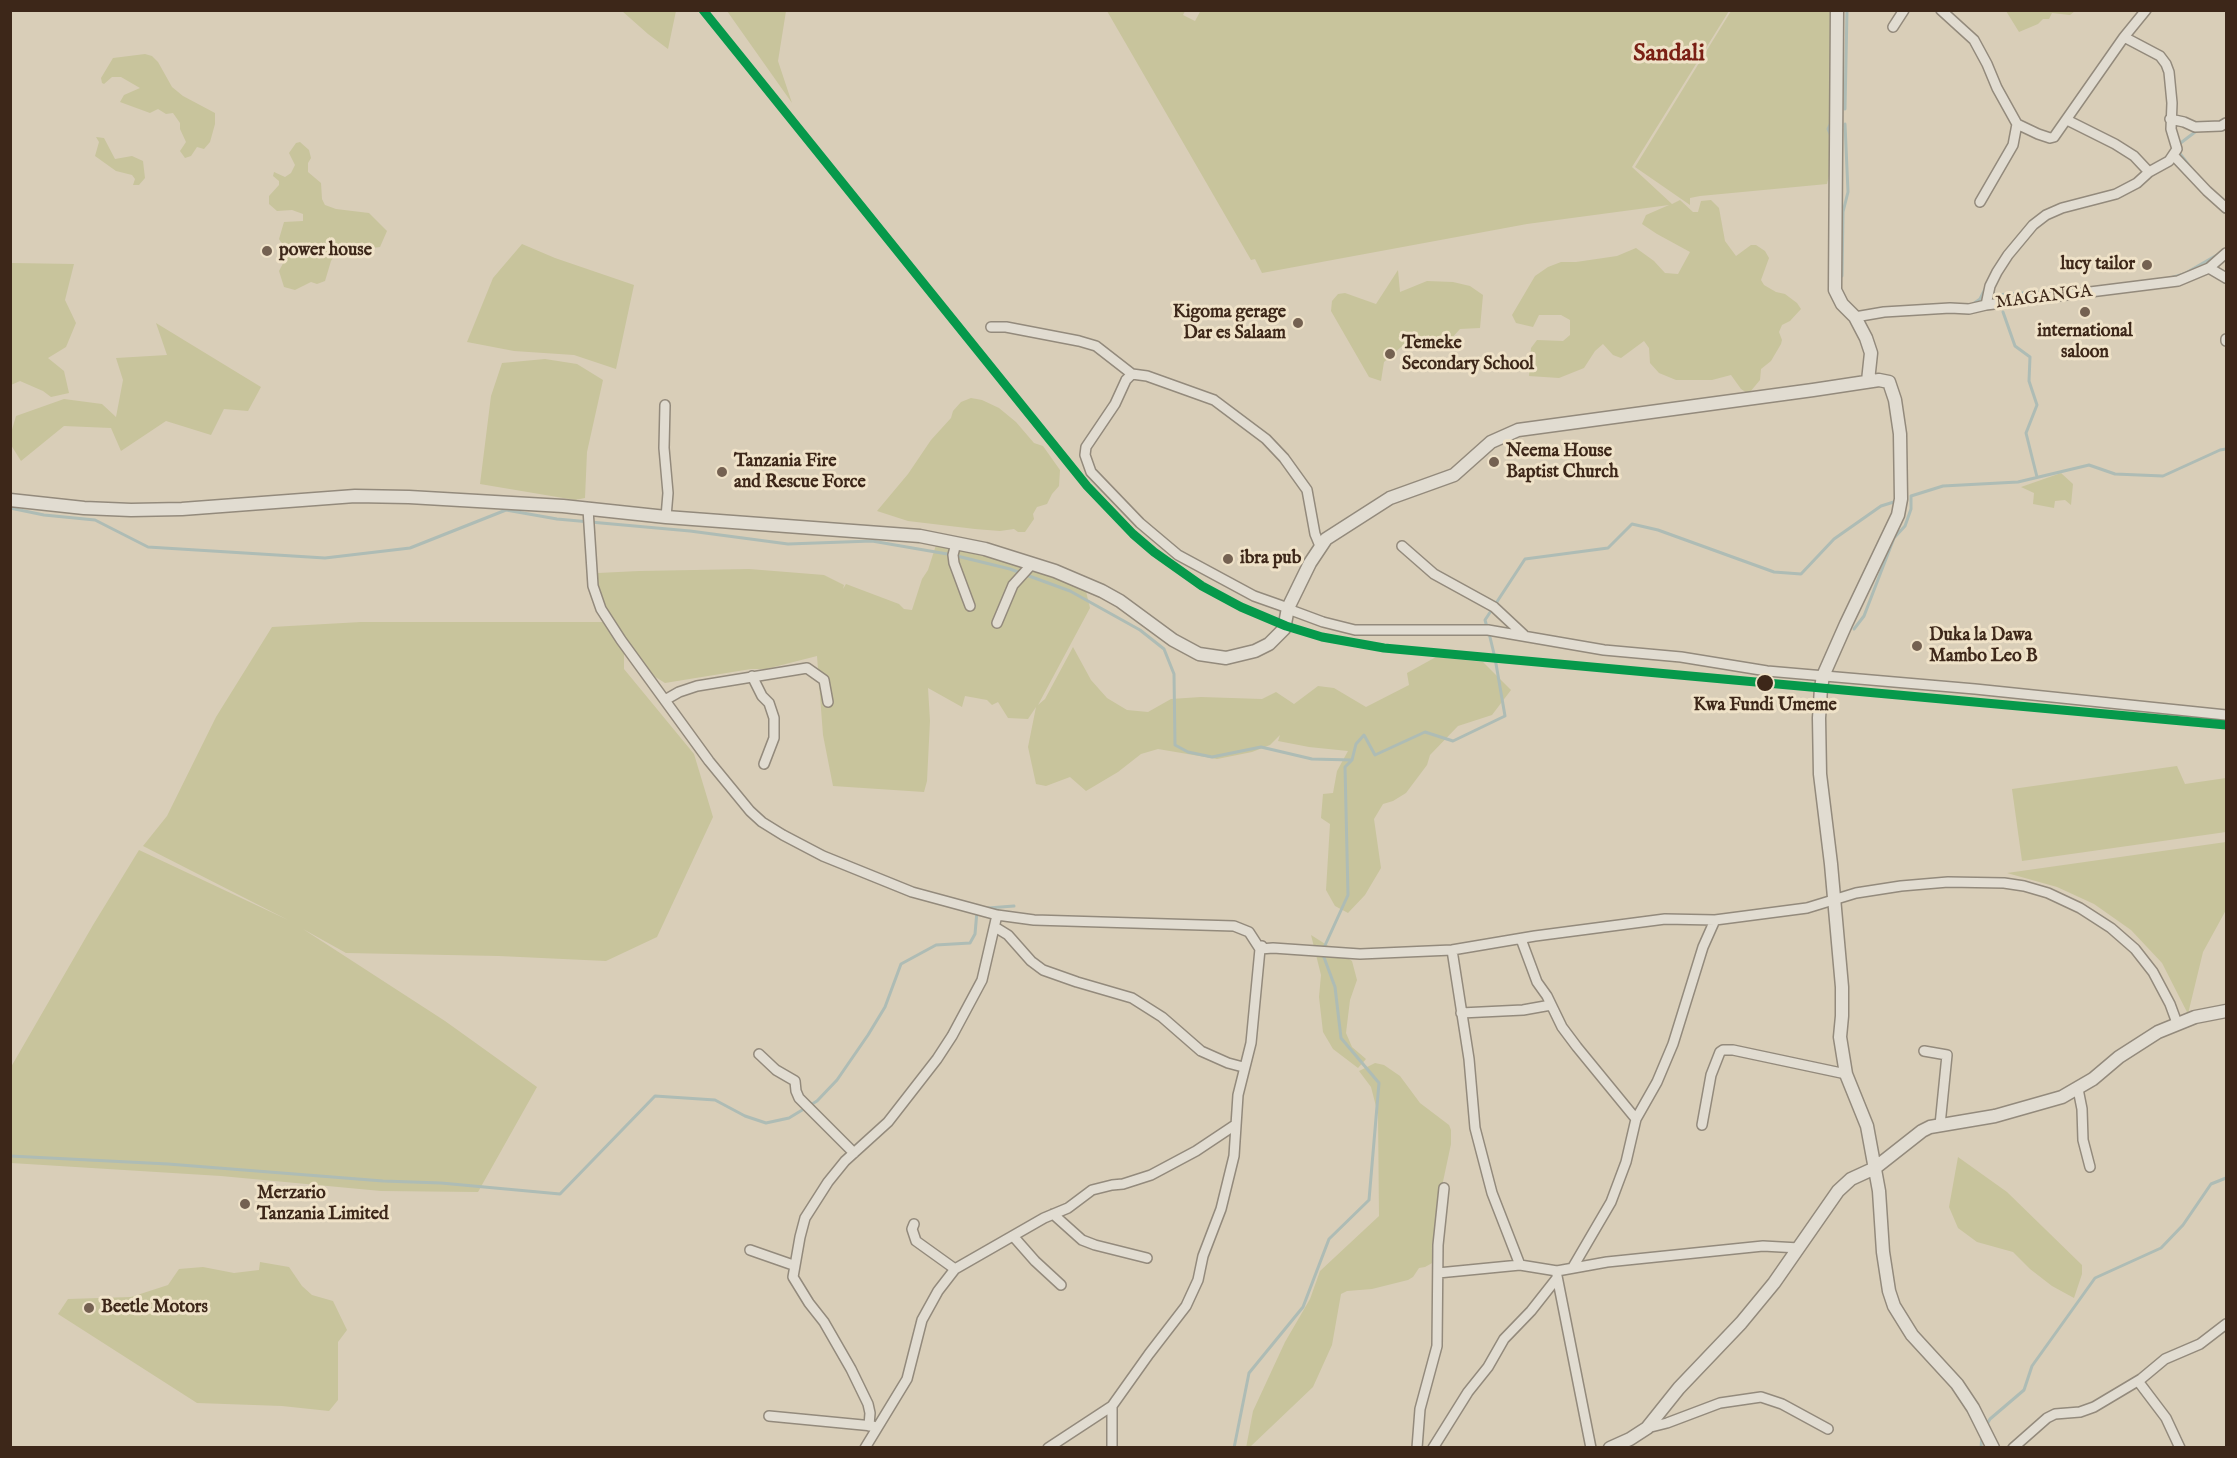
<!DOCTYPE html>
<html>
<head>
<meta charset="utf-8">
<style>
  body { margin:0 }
  #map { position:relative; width:2237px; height:1458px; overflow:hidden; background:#d9ceb8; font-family:"IM FELL English",serif }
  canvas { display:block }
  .frame { position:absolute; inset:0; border:12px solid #3d2719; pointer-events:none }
</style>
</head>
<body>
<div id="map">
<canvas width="2237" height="1458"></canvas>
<div class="frame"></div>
</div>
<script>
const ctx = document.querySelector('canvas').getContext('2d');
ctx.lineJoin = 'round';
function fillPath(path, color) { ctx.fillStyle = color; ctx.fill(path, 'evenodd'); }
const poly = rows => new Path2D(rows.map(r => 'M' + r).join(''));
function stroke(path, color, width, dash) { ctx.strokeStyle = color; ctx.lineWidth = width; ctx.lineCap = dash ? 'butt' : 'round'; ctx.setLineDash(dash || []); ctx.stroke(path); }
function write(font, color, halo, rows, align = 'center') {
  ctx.font = font + ' "IM FELL English",serif'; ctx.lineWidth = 6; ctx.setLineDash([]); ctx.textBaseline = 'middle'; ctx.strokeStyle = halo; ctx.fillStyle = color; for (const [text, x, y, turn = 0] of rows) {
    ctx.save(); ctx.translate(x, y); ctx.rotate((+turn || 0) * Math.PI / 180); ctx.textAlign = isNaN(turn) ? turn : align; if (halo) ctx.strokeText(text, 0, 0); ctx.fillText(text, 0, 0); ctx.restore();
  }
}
fillPath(poly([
  [1201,10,1729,11,1632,167,1672,204,1680,200,1693,212,1698,212,1701,201,1711,200,1719,208,1725,241,1736,256,1751,245,1756,245,1765,251,1769,258,1761,280,1764,285,1776,292,1785,294,1797,303,1801,309,1790,321,1782,325,1779,332,1782,340,1781,344,1771,361,1761,369,1760,380,1750,392,1747,393,1741,389,1731,375,1712,380,1676,380,1659,373,1650,363,1649,348,1644,341,1621,358,1613,355,1603,344,1595,351,1584,368,1559,378,1529,376,1531,348,1537,340,1563,341,1570,335,1570,320,1561,315,1539,315,1533,327,1516,323,1512,315,1535,276,1548,267,1561,262,1576,262,1617,256,1636,248,1654,261,1665,273,1678,274,1690,252,1657,234,1642,224,1646,215,1669,205,1527,224,1262,273,1255,259,1251,260,1107,11,1185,11,1183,15,1195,21],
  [622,11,676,11,668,49,648,34],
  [727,11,786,11,778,61,792,103],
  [1731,11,1831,11,1830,172,1827,184,1700,196,1690,198,1690,205,1635,167],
  [2006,11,2075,11,2070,15,2052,13,2049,19,2043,19,2038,24,2019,32],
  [145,54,152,56,158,62,172,87,183,96,215,113,215,124,210,142,204,149,197,147,191,156,185,158,180,151,186,142,180,129,180,123,173,113,166,114,158,109,150,113,120,102,124,95,140,88,121,77,112,77,104,84,102,83,101,78,113,58],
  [96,137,104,138,115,159,132,156,143,161,145,178,139,185,133,185,135,179,132,175,116,171,95,156,99,142],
  [300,142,309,150,311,158,308,163,308,172,321,183,322,199,325,205,336,209,369,213,387,231,380,247,365,249,359,254,345,249,342,244,331,261,325,281,317,284,311,282,295,290,284,287,279,271,288,254,279,239,284,222,303,221,303,214,292,210,277,211,269,204,269,196,279,185,279,181,273,176,274,172,285,177,291,173,295,165,289,153,296,143],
  [522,244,555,258,634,285,616,369,574,355,514,351,467,342,493,278],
  [12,263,74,264,65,300,76,323,66,347,48,358,64,371,69,393,51,397,43,391,20,381,11,385],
  [1398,270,1400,292,1427,281,1453,282,1470,286,1483,295,1480,328,1460,329,1441,350,1409,340,1384,362,1381,381,1369,377,1331,311,1332,301,1338,294,1345,293,1376,304],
  [156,323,261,387,248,411,224,409,211,435,166,421,121,451,111,428,64,426,21,461,11,445,11,433,16,416,64,399,102,404,116,417,123,380,116,358,167,355],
  [545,359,577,364,603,380,587,452,585,498,575,500,480,484,491,396,502,363],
  [971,398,982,400,999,408,1016,422,1034,443,1043,446,1060,470,1059,486,1052,494,1047,504,1037,507,1033,514,1034,519,1025,532,1018,532,1014,529,1000,531,975,529,908,521,877,511,908,474,931,440,951,418,953,411,961,402],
  [2061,473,2073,484,2071,505,2065,500,2055,501,2054,508,2033,504,2034,493,2021,487],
  [936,545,1004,561,1085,587,1090,608,1038,705,1045,699,1073,647,1091,680,1107,698,1127,710,1148,712,1171,699,1201,697,1262,699,1276,692,1294,704,1318,686,1334,688,1366,707,1409,685,1407,673,1436,657,1483,662,1511,690,1492,715,1458,726,1430,755,1427,765,1406,793,1393,801,1383,804,1374,819,1381,868,1365,895,1348,913,1335,906,1326,890,1330,824,1321,818,1323,794,1333,793,1337,771,1348,751,1309,747,1278,741,1280,735,1270,745,1252,752,1217,759,1158,749,1141,754,1118,772,1086,791,1070,777,1046,786,1036,784,1028,747,1036,707,1028,719,1008,718,998,702,992,705,987,700,965,696,962,707,928,688,930,721,927,781,924,792,833,786,823,735,817,656,766,669,751,669,665,683,636,665,624,646,624,669,694,754,713,817,657,937,606,961,499,956,346,953,303,929,445,1021,537,1087,478,1192,381,1191,221,1176,11,1163,11,1067,93,925,139,850,288,920,143,846,167,816,216,717,272,627,361,622,611,622,590,584,598,573,639,571,749,569,824,575,844,585,843,589,846,584,899,604,904,609,912,610,922,579,928,570],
  [2177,766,2185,784,2226,778,2226,832,2022,861,2012,789],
  [2226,842,2226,910,2203,952,2188,1014,2162,963,2131,930,2094,904,2057,887,2007,873],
  [1311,935,1352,961,1357,980,1350,1000,1346,1033,1352,1047,1366,1059,1358,1068,1333,1049,1323,1032,1319,997,1321,975],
  [1375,1063,1384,1065,1400,1076,1420,1103,1449,1125,1451,1130,1451,1144,1441,1191,1434,1262,1425,1267,1419,1268,1413,1277,1408,1280,1372,1289,1347,1291,1341,1294,1332,1345,1313,1387,1250,1447,1246,1448,1253,1411,1285,1342,1310,1299,1320,1271,1379,1216,1378,1114,1371,1087,1359,1071],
  [1958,1157,2007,1192,2082,1265,2082,1274,2074,1298,2052,1286,2030,1269,2013,1252,1977,1242,1958,1228,1949,1207],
  [260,1262,289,1267,302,1286,312,1295,333,1301,347,1330,338,1342,338,1400,329,1411,282,1406,197,1403,58,1314,68,1299,131,1297,168,1285,179,1269,203,1267,234,1273,259,1270]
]), '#c8c49c');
stroke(poly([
  [1845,109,1847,10],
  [1831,136,1828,129,1831,123],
  [2178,145,2199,129],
  [2178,151,2194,172],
  [1842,276,1843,212,1848,192,1845,124],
  [2170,278,2184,274,2217,255],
  [1991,290,1995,295,2037,292,2047,294],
  [1973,304,1980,299,1985,289],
  [2003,312,2015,346,2030,357,2029,381,2037,405,2026,433,2037,477],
  [10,508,44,515,95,520,148,547,325,558,410,548,506,510,557,519,690,531,788,544,872,541,953,555,1010,569,1070,591,1140,630,1164,649,1174,674,1175,745,1188,752,1212,757,1261,747,1312,759,1352,760],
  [1487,627,1485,620,1525,559,1608,548,1632,524,1658,530,1774,572,1801,574,1834,539,1881,506,1897,501],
  [1854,629,1864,616,1894,538,1905,526,1911,509,1911,496,1943,486,2018,482,2089,465,2115,474,2163,476,2220,450,2226,449],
  [988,908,1014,906],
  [10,1156,168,1164,383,1181,441,1183,560,1194,655,1096,715,1100,745,1116,766,1123,789,1118,817,1101,837,1080,868,1035,885,1007,901,964,936,945,970,943,975,934,977,911],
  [1986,1426,1990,1419,2024,1390,2032,1366,2095,1278,2161,1248,2183,1225,2211,1184,2226,1178],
  [1234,1448,1249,1373,1303,1307,1329,1239,1369,1200,1379,1083,1341,1038,1335,987,1322,952,1348,895,1345,767,1352,760,1356,744,1364,735,1375,755,1425,732,1453,741,1505,716,1495,658,1489,633],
  [1981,1448,1982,1435]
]), '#aebcb5', 3);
const minor = poly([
  [1941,10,1974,40,1987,64,1997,88,2017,124,2013,145,1980,202],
  [1893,27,1904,10],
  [2170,119,2184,122,2195,127,2221,126,2226,123],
  [2067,120,2115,144,2134,156,2149,172],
  [2017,124,2038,134,2050,138,2054,137,2124,37,2146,10],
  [2173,155,2207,191,2226,208],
  [2209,268,2226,278],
  [1986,305,1990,286,1997,272,2008,255,2033,225,2046,215,2062,208,2116,194,2137,183,2149,172,2169,161,2177,149,2171,129,2172,103,2169,72,2166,64,2160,56,2124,37],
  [1855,317,1884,312,1950,308,1969,309,1986,305,2178,281,2209,268,2226,253],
  [991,327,1006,327,1079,341,1096,346,1132,374],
  [2226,341,2226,339],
  [665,405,664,448,668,493,666,517],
  [588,509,593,586,601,609,621,640,709,761,750,811,762,822,783,835,823,856,912,892,997,915,1034,920,1234,926,1249,932,1260,949,1273,948,1360,954,1452,950,1535,936,1665,919,1715,920,1807,908,1856,893,1901,886,1948,882,2004,883,2024,886,2048,893,2080,908,2111,928,2135,949,2153,972,2170,1004,2177,1023],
  [956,543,953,555,954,563,970,606],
  [1402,546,1434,574,1494,607,1524,635],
  [1288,608,1254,596,1178,555,1140,523,1091,472,1085,455,1086,447,1115,404,1126,380,1132,374,1147,376,1214,400,1266,439,1284,458,1307,490,1315,534,1320,546],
  [1288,609,1323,622,1355,630,1488,630,1604,650,1681,657,1767,671,1975,689,2226,715],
  [997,623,1013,585,1032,564],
  [752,676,762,696,769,703,774,718,774,738,764,764],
  [665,700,679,692,697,686,807,668,824,680,828,702],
  [995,927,1008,935,1031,961,1043,970,1077,982,1132,998,1162,1017,1201,1051,1228,1063,1243,1067],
  [1521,939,1537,982,1547,996,1562,1027,1577,1047,1636,1119],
  [1452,950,1469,1059,1475,1128,1492,1193,1520,1265],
  [1461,1013,1523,1010,1551,1005],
  [1924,1051,1947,1055,1940,1125],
  [759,1054,776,1070,795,1081,796,1091,799,1098,854,1153],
  [2078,1089,2082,1109,2083,1140,2090,1167],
  [1702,1125,1711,1075,1720,1052,1723,1050,1733,1050,1846,1074],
  [1053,1214,1082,1240,1095,1245,1147,1258],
  [914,1224,912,1229,916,1241,955,1269],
  [1013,1236,1035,1261,1061,1285],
  [750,1250,793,1265],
  [1573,1267,1611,1202,1626,1162,1636,1119,1657,1082,1673,1044,1703,947,1715,920],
  [1438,1273,1520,1265,1557,1271,1607,1262,1763,1246,1799,1248],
  [1557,1276,1591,1448],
  [2138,1381,2166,1418,2180,1448],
  [769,1416,873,1426],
  [869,1426,870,1413,868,1404,851,1369,824,1322,809,1303,793,1277,800,1237,805,1218,828,1182,845,1161,888,1122,937,1059,952,1036,982,980,997,915],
  [1647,1428,1667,1423,1720,1403,1761,1397,1782,1404,1828,1429],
  [865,1448,907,1379,922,1320,938,1291,955,1269,1044,1218,1068,1208,1092,1190,1112,1185,1123,1184,1151,1175,1196,1151,1235,1125],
  [1048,1448,1112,1406],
  [1112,1448,1112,1406,1149,1354,1186,1306,1198,1280,1203,1256,1221,1209,1234,1156,1238,1095,1251,1043,1260,949,1262,946],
  [1417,1448,1420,1409,1437,1346,1438,1245,1444,1188],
  [1433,1448,1468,1392,1488,1367,1504,1339,1531,1311,1557,1278],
  [2013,1448,2047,1418,2055,1414,2080,1412,2094,1407,2141,1379,2165,1359,2200,1344,2226,1324]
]);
const tertiary = poly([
  [1837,10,1835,290,1842,304,1855,317,1866,338,1871,353,1868,381],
  [10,500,84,508,131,510,182,509,355,496,409,497,563,506,666,517,920,536,985,549,1055,571,1102,591,1120,601,1173,640,1199,654,1226,658,1255,651,1269,644,1284,629,1288,608,1310,563,1326,539,1390,498,1454,475,1491,442,1518,430,1813,390,1879,380,1889,382,1895,400,1900,434,1901,499,1898,515,1846,624,1823,676,1821,688,1819,718,1820,774,1831,864,1842,987,1842,1016,1840,1037,1846,1074,1867,1126,1879,1191,1883,1252,1889,1291,1894,1306,1912,1335,1957,1384,1973,1408,1993,1448],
  [1610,1448,1630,1439,1647,1428,1679,1388,1741,1323,1774,1283,1838,1191,1851,1179,1875,1168,1922,1131,1930,1127,1995,1116,2062,1097,2093,1079,2119,1057,2158,1032,2195,1017,2226,1011]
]);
stroke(minor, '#938a7c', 12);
stroke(tertiary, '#938a7c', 15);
stroke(minor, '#e1dcd1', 9);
stroke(tertiary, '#e1dcd1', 12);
stroke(poly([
  [703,10,1087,486,1133,534,1154,552,1202,586,1241,607,1286,626,1322,637,1384,648,2226,725]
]), '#06994b', 9);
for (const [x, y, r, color] of [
  [267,251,6,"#746151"],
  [2147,265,6,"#746151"],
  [2085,312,6,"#746151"],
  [1298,323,6,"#746151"],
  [1390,354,6,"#746151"],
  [1494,462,6,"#746151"],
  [722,472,6,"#746151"],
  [1228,559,6,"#746151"],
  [1917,646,6,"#746151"],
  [1765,683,9,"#3d2719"],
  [245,1204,6,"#746151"],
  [89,1308,6,"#746151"]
]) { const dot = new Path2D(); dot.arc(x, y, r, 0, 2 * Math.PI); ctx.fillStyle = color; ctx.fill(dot); stroke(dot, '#efe2c8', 2); }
write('bold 18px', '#3d2719', '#efe2c8', [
  ["power house",279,251],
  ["lucy tailor",2135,265,"right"],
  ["Kigoma gerage",1286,313,"right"],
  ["Dar es Salaam",1286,334,"right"],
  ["international",2085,332,"center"],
  ["saloon",2085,353,"center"],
  ["Temeke",1402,344],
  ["Secondary School",1402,365],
  ["Neema House",1506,452],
  ["Baptist Church",1506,473],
  ["Tanzania Fire",734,462],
  ["and Rescue Force",734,483],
  ["ibra pub",1240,559],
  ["Duka la Dawa",1929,636],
  ["Mambo Leo B",1929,657],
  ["Merzario",257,1194],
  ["Tanzania Limited",257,1215],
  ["Beetle Motors",101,1308]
], 'left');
write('18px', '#3d2719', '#efe2c8', [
  ["MAGANGA",2044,298,-7]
]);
write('bold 18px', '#3d2719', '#efe2c8', [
  ["Kwa Fundi Umeme",1765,706]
]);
write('bold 24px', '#7a1f14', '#efe2c8', [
  ["Sandali",1669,55]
]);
</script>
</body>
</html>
